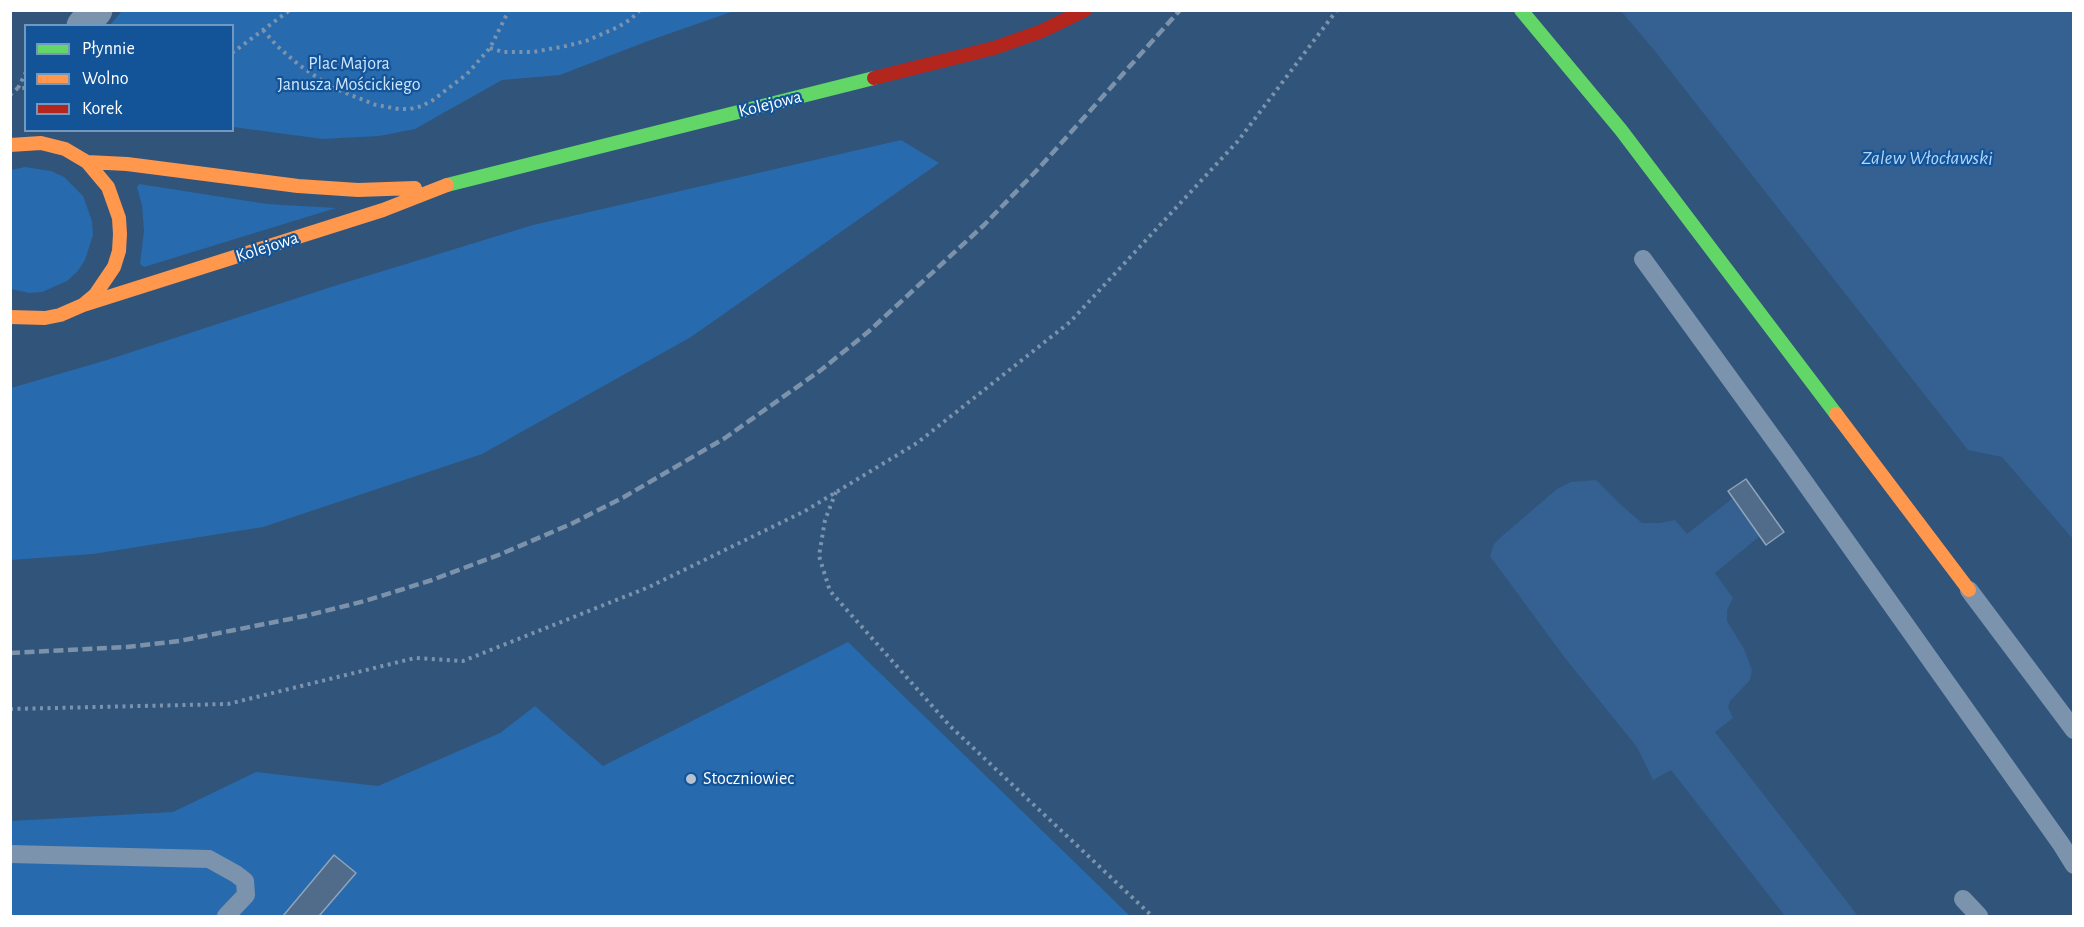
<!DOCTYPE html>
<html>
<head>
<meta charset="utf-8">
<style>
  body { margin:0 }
  #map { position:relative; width:2084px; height:927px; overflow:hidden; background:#31547a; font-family:"Alegreya Sans",sans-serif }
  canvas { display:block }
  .frame { position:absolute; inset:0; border:12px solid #fff; pointer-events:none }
  .legend { position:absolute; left:24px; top:24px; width:210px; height:108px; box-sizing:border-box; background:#135398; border:2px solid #7198c1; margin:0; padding:8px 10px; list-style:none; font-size:18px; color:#fff }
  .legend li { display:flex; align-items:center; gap:12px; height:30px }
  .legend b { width:30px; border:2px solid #7198c1 }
</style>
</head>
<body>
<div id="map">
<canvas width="2084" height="927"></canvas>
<div class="frame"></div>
<ul class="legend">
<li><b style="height:8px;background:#63d668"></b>Płynnie</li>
<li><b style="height:8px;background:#ff974d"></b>Wolno</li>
<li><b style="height:8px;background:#b3261e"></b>Korek</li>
</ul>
</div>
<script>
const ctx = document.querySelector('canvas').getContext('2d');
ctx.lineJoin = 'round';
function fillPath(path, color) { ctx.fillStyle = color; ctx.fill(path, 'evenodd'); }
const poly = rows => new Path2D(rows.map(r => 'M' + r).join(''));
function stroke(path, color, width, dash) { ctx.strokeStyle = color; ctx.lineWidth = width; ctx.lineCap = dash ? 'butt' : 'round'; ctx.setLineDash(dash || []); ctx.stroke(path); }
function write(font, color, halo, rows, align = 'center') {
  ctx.font = font + ' "Alegreya Sans",sans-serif'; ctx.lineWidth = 4.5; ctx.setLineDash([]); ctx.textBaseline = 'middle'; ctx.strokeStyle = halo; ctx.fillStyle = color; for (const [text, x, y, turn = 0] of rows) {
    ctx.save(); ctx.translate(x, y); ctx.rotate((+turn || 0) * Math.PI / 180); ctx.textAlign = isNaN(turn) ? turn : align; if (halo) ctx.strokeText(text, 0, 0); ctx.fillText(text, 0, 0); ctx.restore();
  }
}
fillPath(poly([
  [122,11,122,10,734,11,648,41,560,75,502,80,415,129,379,136,323,139,233,127,232,26,110,25],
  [901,140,939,163,691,337,482,454,263,527,93,554,11,560,11,388,107,360,331,287,533,225],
  [25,167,51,171,64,177,83,196,92,221,93,235,85,260,77,272,67,281,42,292,29,293,11,289,11,170],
  [139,184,267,204,336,208,144,267,140,264,144,231,142,205,137,187],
  [848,642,1130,916,11,916,11,821,173,812,256,772,378,786,500,733,535,706,603,766]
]), '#276aae');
fillPath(poly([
  [1621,11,2073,11,2073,539,2002,457,1968,450,1654,50],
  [1596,480,1621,505,1642,523,1660,523,1675,520,1687,534,1733,498,1760,536,1715,573,1733,598,1727,610,1727,621,1744,649,1752,670,1750,680,1730,701,1728,707,1733,718,1715,732,1858,916,1785,916,1671,770,1653,780,1637,747,1565,658,1490,556,1494,544,1501,537,1557,489,1571,482]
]), '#346192');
const building = poly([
  [1746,479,1784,532,1766,545,1728,491,1746,479],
  [334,855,356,873,319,916,283,916,334,855]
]);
fillPath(building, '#506c8a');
stroke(building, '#90a4b9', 1.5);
stroke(poly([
  [263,30,277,46,299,65,331,87,376,105,399,109,410,109,422,106,433,100,467,74,490,48,509,10],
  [490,48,503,52,533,52,566,46,586,41,618,27,631,19,640,10],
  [232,53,290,10],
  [18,88,26,72],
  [10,95,18,88,26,88],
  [836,492,825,520,819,556,830,591,950,726,1152,916],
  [10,709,228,704,415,658,463,661,649,587,805,511,917,443,1070,322,1238,141,1337,10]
]), '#7b93ad', 4, [3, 4.5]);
stroke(poly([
  [1643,259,1786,456,2061,844,2074,865],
  [1969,590,2074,730],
  [10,854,209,859,236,874,245,881,246,895,226,916],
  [1963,899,1979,916]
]), '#7b93ad', 18);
stroke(poly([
  [83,26,96,10]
]), '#7b93ad', 33);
stroke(poly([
  [1521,10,1621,130,1836,414],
  [447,185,874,78]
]), '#63d668', 14);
stroke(poly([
  [10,145,41,143,65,149,87,162,108,187,119,218,120,234,119,251,114,267,95,295,83,305,60,315,45,318,10,317],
  [87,162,127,164,298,186,358,190,415,188],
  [83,305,383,210,447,185],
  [1836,414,1969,590]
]), '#ff974d', 14);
stroke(poly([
  [874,78,994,48,1042,31,1085,10]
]), '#b3261e', 14);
stroke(poly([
  [10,653,127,647,179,641,305,616,365,601,432,580,501,554,571,524,624,497,725,438,821,370,868,332,984,225,1039,168,1180,10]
]), '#7c92ab', 4.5, [10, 4.5]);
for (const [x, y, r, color] of [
  [691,779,6,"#b7c3d0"]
]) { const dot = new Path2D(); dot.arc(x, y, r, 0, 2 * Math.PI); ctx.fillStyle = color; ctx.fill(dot); stroke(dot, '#135398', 2); }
write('18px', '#cde5fd', '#135398', [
  ["Plac Majora",349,64],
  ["Janusza Mościckiego",349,85]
]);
write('18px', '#fff', '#135398', [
  ["Kolejowa",770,104,-14],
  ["Kolejowa",267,247,-18]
]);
write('18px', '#fff', '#135398', [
  ["Stoczniowiec",703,779]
], 'left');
write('italic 20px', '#b1d6f9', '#135398', [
  ["Zalew Włocławski",1927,158]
]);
</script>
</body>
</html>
